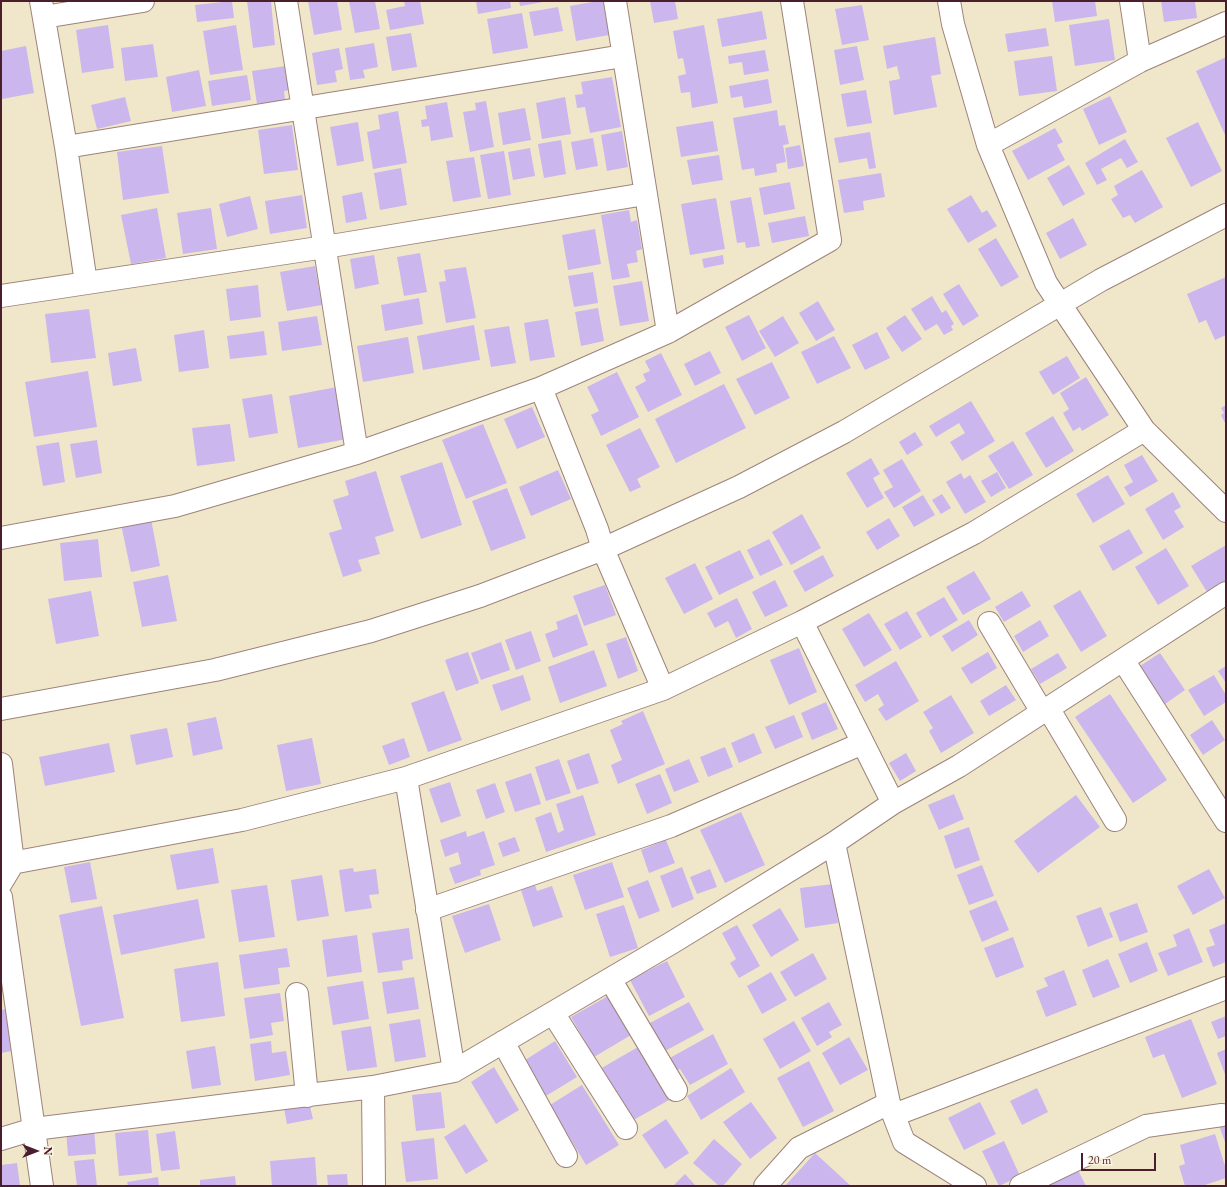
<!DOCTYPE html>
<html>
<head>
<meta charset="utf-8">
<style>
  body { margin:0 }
  #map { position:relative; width:1227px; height:1187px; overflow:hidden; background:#f0e7ca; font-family:"EB Garamond",serif }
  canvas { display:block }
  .frame { position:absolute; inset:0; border:2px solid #4a1f2b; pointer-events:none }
  .north { position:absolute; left:16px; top:1131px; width:40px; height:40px; -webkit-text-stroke:3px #fcf5e5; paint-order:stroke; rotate:90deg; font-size:11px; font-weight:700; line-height:16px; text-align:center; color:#4a1f2b }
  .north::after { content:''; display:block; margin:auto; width:14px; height:18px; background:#4a1f2b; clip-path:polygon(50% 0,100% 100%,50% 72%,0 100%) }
  .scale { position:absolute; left:1081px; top:1153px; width:75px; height:18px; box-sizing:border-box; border:2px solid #4a1f2b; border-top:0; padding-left:5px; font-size:12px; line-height:14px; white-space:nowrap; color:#4a1f2b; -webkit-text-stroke:3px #fcf5e5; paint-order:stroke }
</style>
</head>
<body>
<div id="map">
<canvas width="1227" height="1187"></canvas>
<div class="frame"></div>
<div class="north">N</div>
<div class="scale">20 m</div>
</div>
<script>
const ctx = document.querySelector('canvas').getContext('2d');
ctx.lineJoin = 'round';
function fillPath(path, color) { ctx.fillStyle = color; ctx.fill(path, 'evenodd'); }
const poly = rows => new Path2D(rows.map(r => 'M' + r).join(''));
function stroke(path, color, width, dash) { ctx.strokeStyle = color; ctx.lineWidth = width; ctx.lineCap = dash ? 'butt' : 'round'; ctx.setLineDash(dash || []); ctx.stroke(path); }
fillPath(poly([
  [232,1,234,18,197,22,195,5],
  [247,1,271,1,275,45,253,48],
  [308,1,337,1,342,30,314,35],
  [349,1,375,1,380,29,355,33],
  [404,1,420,1,424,24,390,30,386,10,405,6],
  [476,1,510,1,511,8,478,14],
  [519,1,543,1,543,2,520,6],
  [598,1,603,1,609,35,576,41,570,6],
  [650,1,675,1,678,19,654,23],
  [1052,1,1095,1,1097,16,1055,22],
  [1161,1,1195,1,1197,18,1164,22],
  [862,5,869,40,842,45,835,9],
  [558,7,563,31,534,36,529,12],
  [762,11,767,39,722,47,717,19],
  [522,13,528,48,493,54,487,19],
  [1109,19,1115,60,1075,66,1069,25],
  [108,25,114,68,82,73,76,30],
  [236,25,243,70,210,75,203,31],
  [704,25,718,103,692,108,690,92,681,93,678,76,686,74,683,58,678,59,673,31],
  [1046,28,1049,46,1008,52,1005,34],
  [411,33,417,67,392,71,386,37],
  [935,37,941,74,931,76,937,107,894,115,889,81,900,79,897,66,887,69,883,46],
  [374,43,378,67,363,70,365,78,350,80,345,48],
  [153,44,158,77,125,81,121,48],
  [26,46,34,93,2,99,1,51],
  [857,46,864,80,840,85,834,50],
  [339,48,343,69,335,71,337,82,317,85,312,53],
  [765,50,769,71,744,75,742,62,729,64,728,56],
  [1052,56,1057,91,1019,96,1014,61],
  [1226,57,1226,137,1196,71],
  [286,66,290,90,284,91,285,100,257,104,252,71],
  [199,70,206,106,172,112,166,77],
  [247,75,251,100,212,106,208,81],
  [612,77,621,127,590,133,585,107,577,108,575,95,583,94,581,82],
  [768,79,772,103,744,108,742,96,731,98,729,86],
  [866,90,872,123,847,127,841,94],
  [1110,96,1127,132,1099,145,1083,109],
  [125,97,131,121,97,129,91,105],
  [565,97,571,134,542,139,536,103],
  [486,101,494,147,470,152,463,112,476,110,475,103],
  [447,102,453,137,431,141,429,126,422,127,421,120,427,119,425,106],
  [525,108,531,140,503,145,498,113],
  [777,110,779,126,785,125,789,144,783,145,786,162,776,164,777,172,755,176,754,168,742,170,733,118],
  [398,111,407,163,373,169,367,132,380,129,378,115],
  [713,121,718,151,681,157,676,127],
  [358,122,364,161,337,166,330,127],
  [1198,122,1222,171,1191,187,1166,138],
  [292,125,298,170,264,174,258,130],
  [1055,128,1063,142,1057,145,1065,160,1028,180,1012,151],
  [622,131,628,167,607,171,601,135],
  [870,132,876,168,869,169,867,158,839,163,834,138],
  [593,138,598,166,576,170,571,142],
  [1125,139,1138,162,1127,168,1121,158,1101,169,1107,180,1097,185,1085,163],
  [561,140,566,174,544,178,538,144],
  [800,145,804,166,788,169,785,148],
  [162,146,169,193,123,200,117,152],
  [530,148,535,176,513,180,508,152],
  [504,151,511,195,488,199,480,155],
  [719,155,723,180,692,185,687,160],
  [474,157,481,197,453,202,446,161],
  [1069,165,1085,194,1063,206,1047,178],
  [401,168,407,205,380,210,374,173],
  [1142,170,1163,207,1135,223,1130,215,1123,218,1111,199,1118,195,1114,186],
  [881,173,885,197,863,201,864,210,844,213,838,180],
  [790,182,795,209,764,215,759,188],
  [362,192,367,219,346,223,342,196],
  [302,195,307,228,270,234,265,201],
  [971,195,982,213,987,210,997,226,968,243,947,209],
  [250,196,258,229,227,237,219,204],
  [751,197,760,246,746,248,745,242,737,243,730,201],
  [716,198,725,249,690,255,681,204],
  [157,208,166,258,131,264,121,215],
  [211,208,217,249,183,254,177,213],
  [629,210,631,222,637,220,642,249,636,251,638,262,627,264,630,277,612,280,601,215],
  [805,216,809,236,772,243,768,223],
  [1073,218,1087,245,1060,259,1046,233],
  [595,229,601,264,568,270,562,235],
  [996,238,1019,277,1001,287,978,249],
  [420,253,427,292,404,296,397,257],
  [374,255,379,284,355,289,350,259],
  [723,255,724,264,704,268,702,259],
  [315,266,322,305,287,311,280,272],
  [466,267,476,318,446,323,439,282,446,281,444,270],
  [593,272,598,303,574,307,568,276],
  [1226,277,1226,335,1215,340,1206,320,1199,323,1187,294],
  [642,281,649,321,620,326,613,286],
  [959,284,979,316,963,326,943,294],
  [258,285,261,317,230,321,226,289],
  [932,296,942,313,946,310,954,324,951,326,953,330,944,335,937,324,925,331,911,309],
  [419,298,423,324,385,331,381,305],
  [818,301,835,330,816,341,799,313],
  [598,308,604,341,581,346,575,312],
  [89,309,96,358,51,363,45,314],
  [749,315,766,348,742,361,725,327],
  [905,315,922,339,902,352,886,328],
  [317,316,322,345,282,351,278,322],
  [783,316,799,343,775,357,759,331],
  [548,319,555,357,530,361,524,323],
  [474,325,480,360,423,370,417,336],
  [509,326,516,363,491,367,484,330],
  [204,330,209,368,179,372,174,335],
  [264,331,267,355,230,359,227,336],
  [877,332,890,358,865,370,852,345],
  [834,336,851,368,817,384,801,352],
  [408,337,414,373,363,382,357,346],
  [136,348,142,381,113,386,108,353],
  [710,351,721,373,695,386,684,364],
  [661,353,682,395,648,412,635,387,646,381,643,374,650,371,645,361],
  [1067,356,1080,378,1053,395,1039,372],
  [772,362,790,398,755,415,736,379],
  [88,371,97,427,34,437,25,382],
  [617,372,639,417,601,436,591,415,599,411,587,387],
  [1086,377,1109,415,1082,431,1080,427,1073,431,1063,413,1069,409,1060,393],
  [724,384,746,428,676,463,655,419],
  [337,387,347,439,298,448,289,396],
  [272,394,278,433,249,438,242,399],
  [971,401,995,441,962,461,950,442,965,433,959,423,936,437,929,426],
  [1226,405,1226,425,1221,415,1224,413,1221,408],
  [532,407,545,437,517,449,504,419],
  [1053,416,1074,451,1046,468,1025,433],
  [230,424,235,461,197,466,192,428],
  [483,424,507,483,466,499,442,440],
  [640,428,660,467,637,479,641,487,630,492,606,445],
  [915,432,923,445,907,455,899,442],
  [97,440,102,473,76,478,70,444],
  [1013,441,1033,475,1009,489,988,456],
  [59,442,65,482,43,486,36,446],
  [1142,455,1158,481,1130,497,1124,487,1133,482,1124,465],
  [871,458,880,474,873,478,884,498,867,508,846,473],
  [902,459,921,491,894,508,884,492,893,487,883,470],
  [442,462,462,525,421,539,400,476],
  [558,470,571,499,531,516,519,487],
  [376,471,394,531,375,537,380,554,358,560,362,571,343,577,329,533,342,529,333,500,349,495,345,481],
  [997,472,1006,488,991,497,981,481],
  [961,473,964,479,970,475,986,502,965,514,946,482],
  [1108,475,1125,504,1093,523,1076,494],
  [507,488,526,538,491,551,472,501],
  [1173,492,1181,507,1174,511,1184,527,1163,540,1145,509],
  [942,494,951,508,941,514,932,500],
  [923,495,935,515,914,527,902,507],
  [802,514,821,548,791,565,772,532],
  [889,518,900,536,877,550,866,532],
  [151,519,160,566,131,572,121,524],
  [1129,529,1143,553,1113,571,1099,546],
  [98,539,102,577,64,581,60,543],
  [769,539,783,565,760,576,747,550],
  [1226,545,1226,580,1207,592,1191,566],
  [1166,548,1189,586,1158,605,1135,567],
  [740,550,754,578,719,595,705,567],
  [823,555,834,576,805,592,793,571],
  [695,563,713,599,684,614,665,578],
  [974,571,991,599,963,615,946,587],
  [168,575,177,621,142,627,133,582],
  [775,580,788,606,765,617,752,592],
  [605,585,616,615,584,626,573,596],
  [1080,590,1107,636,1081,652,1053,606],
  [91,591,99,636,56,644,48,599],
  [1022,591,1031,606,1004,622,995,607],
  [944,597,958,620,930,637,916,613],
  [737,598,752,629,736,638,728,621,715,628,707,613],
  [907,611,922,637,900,650,884,624],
  [869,613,892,650,864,667,842,629],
  [577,614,588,645,553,658,545,634,558,629,556,622],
  [969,620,978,635,952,652,942,636],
  [1040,620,1049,636,1023,652,1014,636],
  [531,631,541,661,516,670,505,640],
  [626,637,638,671,618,679,606,644],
  [501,642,510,670,481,680,471,653],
  [799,648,817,692,789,705,770,660],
  [594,650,607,686,560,703,548,667],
  [468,652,479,683,456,691,445,660],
  [988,652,997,668,971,684,961,668],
  [1058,653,1067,668,1040,684,1031,669],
  [1160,653,1185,690,1165,704,1140,666],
  [896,661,919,701,886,721,878,709,884,705,878,694,865,702,855,685],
  [1226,666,1226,683,1218,671],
  [523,675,531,700,501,711,492,685],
  [1214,675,1226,695,1226,702,1204,716,1188,690],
  [1006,685,1016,700,989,716,980,701],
  [444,691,462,740,428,752,411,703],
  [1110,694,1167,780,1133,803,1075,717],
  [951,695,974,733,941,753,929,731,933,728,923,712],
  [826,702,838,729,812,740,801,713],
  [643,711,665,764,618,784,611,765,622,760,610,730,623,724,621,721],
  [794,715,803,737,775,749,765,727],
  [216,717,223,749,193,756,187,723],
  [1212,720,1225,740,1203,755,1190,735],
  [167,728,173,757,136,765,130,735],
  [754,733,762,753,739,763,731,743],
  [312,738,321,784,286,791,277,745],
  [404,738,410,757,389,765,382,746],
  [109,743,115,772,45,786,39,757],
  [725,747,733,767,708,777,700,757],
  [589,753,599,783,577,790,567,761],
  [906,753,916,771,900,781,889,763],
  [559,759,571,793,546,801,535,767],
  [689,759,699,782,674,792,665,769],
  [531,773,541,804,515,812,505,782],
  [660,774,672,803,647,814,635,784],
  [450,782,461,816,441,823,429,789],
  [495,783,505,812,486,819,476,790],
  [954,794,964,819,939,830,928,805],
  [583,795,596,835,546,852,535,818,551,812,558,833,564,830,556,804],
  [1076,795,1100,827,1038,873,1014,841],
  [741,812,765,865,725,883,700,830],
  [969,827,980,860,955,869,944,836],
  [466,831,467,837,484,831,495,865,480,870,481,875,455,884,449,868,461,864,458,852,445,857,440,840],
  [515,837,520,851,503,857,498,843],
  [666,840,675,863,649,873,641,850],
  [213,848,219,883,177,890,170,855],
  [90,862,97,899,71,903,64,867],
  [612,862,624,897,585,910,573,875],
  [982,865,994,896,969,905,957,875],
  [682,867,694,899,672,908,660,876],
  [353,868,354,872,376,869,379,894,369,895,372,908,345,912,339,870],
  [710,869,717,887,697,894,690,877],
  [1209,869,1225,898,1193,915,1177,886],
  [322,875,329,916,297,921,291,880],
  [648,880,660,911,639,919,627,888],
  [833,884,838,923,805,928,800,888],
  [267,885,275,937,239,942,231,890],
  [535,885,537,891,552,886,563,917,533,927,521,890],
  [198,899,205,938,121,955,113,915],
  [996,900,1009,930,982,942,969,911],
  [1137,903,1148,932,1120,942,1109,913],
  [489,904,501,940,465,953,452,916],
  [624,905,638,948,610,957,596,914],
  [102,906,124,1018,81,1026,59,915],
  [1101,907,1113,937,1088,947,1076,916],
  [780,908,799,940,771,957,752,925],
  [1226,923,1226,962,1213,967,1206,948,1215,945,1209,930],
  [737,925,760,966,739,978,730,963,736,959,722,933],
  [409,928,413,959,402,961,403,970,378,973,372,933],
  [1189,928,1203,962,1168,976,1158,953,1177,946,1173,935],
  [357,935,362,972,327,977,322,940],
  [1013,937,1024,967,996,978,984,948],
  [1147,942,1158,971,1130,983,1118,954],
  [287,948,290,967,278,968,280,984,244,989,239,955],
  [813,953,827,979,795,997,780,972],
  [1108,959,1120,987,1093,998,1082,970],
  [667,961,685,997,649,1016,630,980],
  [218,962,225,1016,181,1022,174,969],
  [1064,970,1077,1005,1046,1017,1036,991,1048,986,1044,978],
  [771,972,787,1000,762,1014,747,986],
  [414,977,419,1009,387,1014,382,982],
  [363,981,369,1019,333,1025,327,987],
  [280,993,284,1021,271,1023,273,1035,250,1039,244,998],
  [608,996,631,1035,594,1057,571,1017],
  [689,1002,704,1030,665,1051,650,1023],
  [829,1002,842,1025,829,1032,832,1037,817,1046,801,1018],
  [7,1009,12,1051,1,1053,1,1010],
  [1226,1016,1226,1036,1218,1039,1211,1022],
  [420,1019,426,1057,395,1062,389,1024],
  [1191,1019,1217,1084,1182,1098,1164,1054,1153,1058,1145,1037],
  [794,1021,811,1051,780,1069,763,1039],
  [371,1026,377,1067,347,1071,341,1031],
  [713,1034,728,1064,690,1085,680,1069,675,1071,668,1059],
  [849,1037,868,1070,840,1085,822,1053],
  [271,1041,272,1053,286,1051,290,1075,255,1081,250,1044],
  [555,1041,577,1077,541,1099,519,1064],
  [215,1046,221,1085,192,1089,186,1051],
  [638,1047,669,1100,630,1122,600,1069],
  [1226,1049,1226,1077,1217,1053],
  [809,1061,834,1111,803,1127,777,1078],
  [494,1067,519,1110,496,1124,471,1082],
  [731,1068,745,1092,701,1120,687,1096],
  [582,1085,619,1145,586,1165,550,1105],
  [1037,1088,1048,1112,1022,1125,1010,1101],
  [441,1092,445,1128,416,1131,412,1095],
  [308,1098,313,1119,287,1124,283,1103],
  [751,1102,777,1138,750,1159,723,1122],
  [980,1102,996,1134,964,1150,948,1118],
  [666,1119,689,1153,665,1169,642,1135],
  [1226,1123,1226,1145,1219,1125],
  [465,1124,488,1161,466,1174,444,1137],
  [94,1129,96,1154,68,1156,66,1130],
  [148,1130,152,1173,119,1176,115,1133],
  [175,1131,180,1169,161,1171,156,1134],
  [1215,1134,1226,1169,1226,1178,1202,1186,1185,1186,1179,1166,1185,1164,1180,1145],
  [434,1138,438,1179,406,1182,401,1142],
  [714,1139,742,1164,723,1186,719,1186,693,1163],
  [1004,1141,1020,1176,999,1186,982,1151],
  [815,1153,851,1186,785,1186],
  [315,1157,317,1186,272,1186,270,1161],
  [94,1159,97,1186,77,1186,74,1161],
  [17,1163,20,1186,1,1186,1,1165],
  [1078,1170,1086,1186,1048,1186,1047,1184],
  [347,1174,348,1186,328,1186,327,1175],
  [685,1174,696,1186,673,1186],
  [235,1176,236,1186,200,1186,200,1180],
  [158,1177,159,1186,128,1186,127,1182]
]), '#cbb6ee');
const minor = poly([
  [41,1,66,147,86,283],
  [286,1,357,453],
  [615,1,668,332],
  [949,1,953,24,988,145,1046,283,1144,430,1226,511],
  [1131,1,1140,61],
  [44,17,143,1],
  [988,145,1140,61,1226,23],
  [66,147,623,56],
  [1,296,325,247,645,194],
  [541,388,597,529,603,549,663,689],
  [1,538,175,506,357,453,541,388,668,332,830,240,792,1],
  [802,622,893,803],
  [989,623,1042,712],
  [1123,660,1226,821],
  [1048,708,1115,820],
  [1,709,215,670,371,631,480,596,603,549,739,487,844,432,1101,280,1226,215],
  [1,764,13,863,1,883],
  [406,778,454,1071],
  [1,865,242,820,406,778,663,689,802,622,974,533,1144,430],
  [1,897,42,1186],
  [427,910,671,826,863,743],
  [610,979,676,1090],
  [297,994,307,1096],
  [553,1013,626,1128],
  [503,1042,566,1156],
  [373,1087,374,1186],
  [889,1103,904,1142,975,1186],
  [894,1115,1226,988],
  [1,1139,34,1129,373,1087,454,1071,673,942,834,843,893,803,959,766,1226,593],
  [765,1186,799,1148,889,1103,834,843],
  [1021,1186,1146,1126,1222,1115]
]);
stroke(minor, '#9d837a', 24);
stroke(minor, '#fff', 22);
</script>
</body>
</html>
